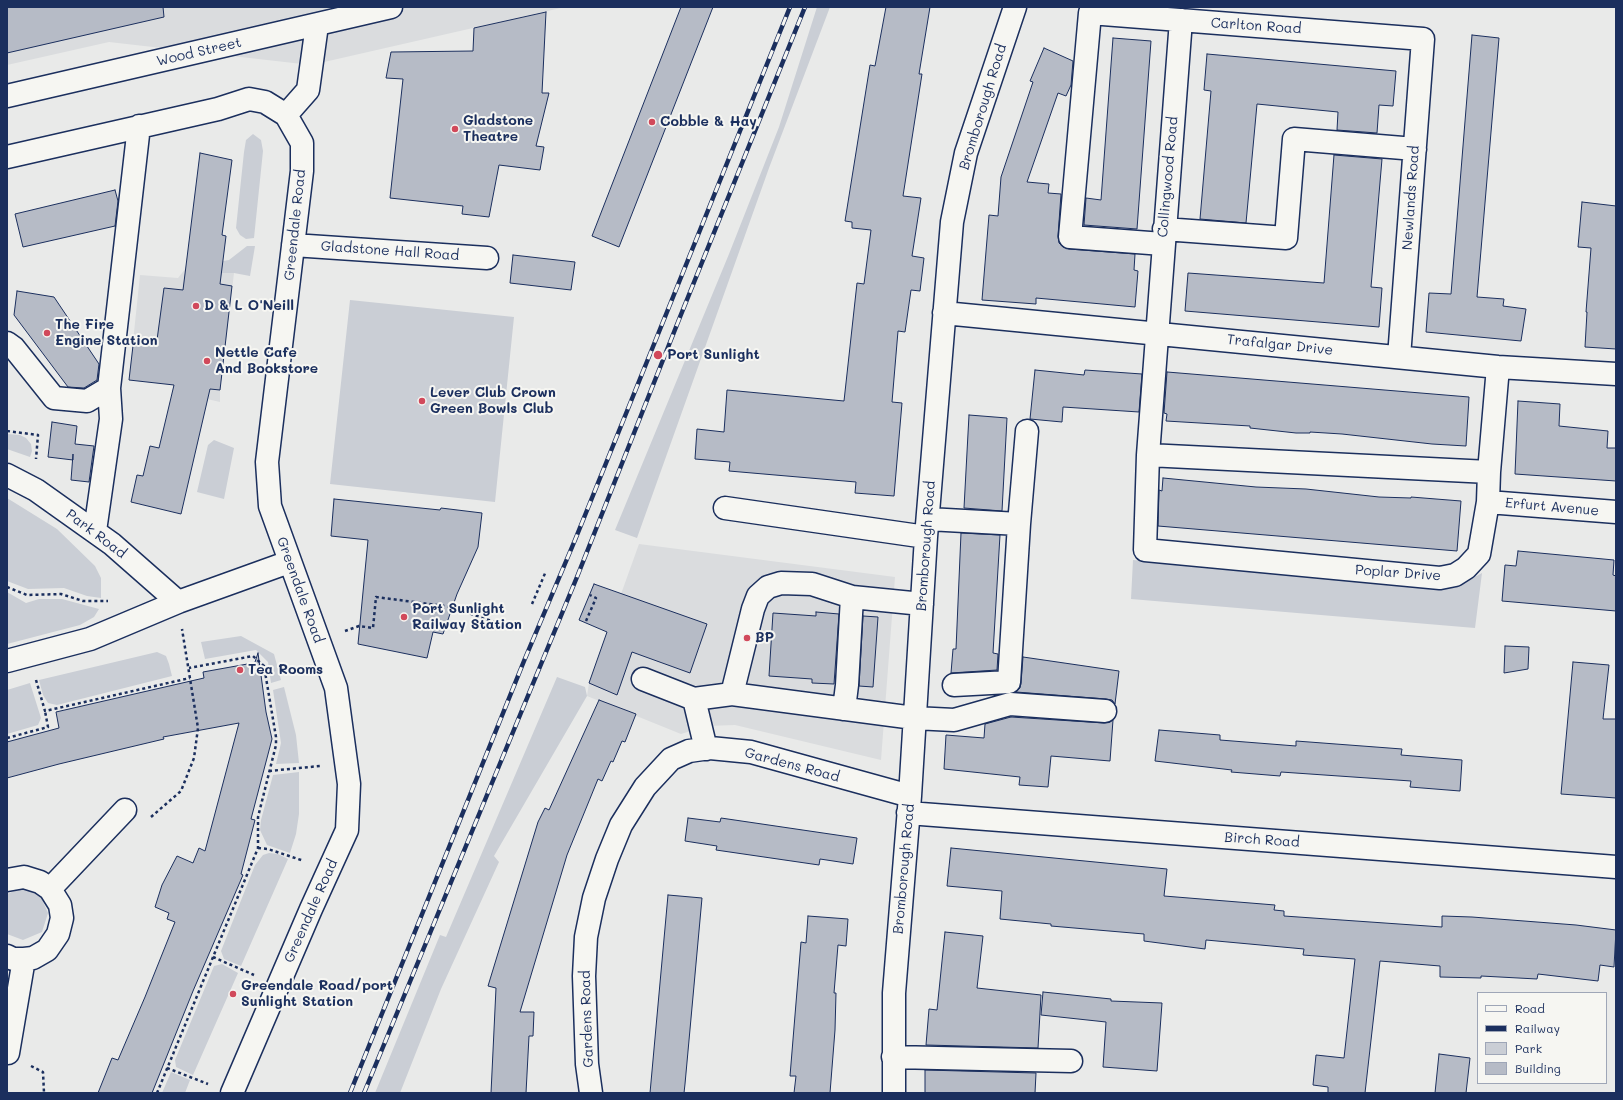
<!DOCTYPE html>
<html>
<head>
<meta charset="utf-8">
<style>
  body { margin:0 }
  #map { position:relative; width:1623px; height:1100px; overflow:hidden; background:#e9eae9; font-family:Mali,sans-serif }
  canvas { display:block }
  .frame { position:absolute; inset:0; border:8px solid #1b2f5e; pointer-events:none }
  .legend { position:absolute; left:1477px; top:992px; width:130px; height:92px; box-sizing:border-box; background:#f6f6f2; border:1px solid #9ea6b7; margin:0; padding:5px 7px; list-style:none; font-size:12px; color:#1b2f5e }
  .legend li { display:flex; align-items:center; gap:8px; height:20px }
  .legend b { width:20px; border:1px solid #9ea6b7 }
</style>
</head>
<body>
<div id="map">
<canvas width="1623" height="1100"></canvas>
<div class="frame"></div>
<ul class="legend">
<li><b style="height:5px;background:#f6f6f2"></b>Road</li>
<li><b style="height:5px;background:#1b2f5e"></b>Railway</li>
<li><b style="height:11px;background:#caced5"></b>Park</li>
<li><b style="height:11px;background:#b6bbc6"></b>Building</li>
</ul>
</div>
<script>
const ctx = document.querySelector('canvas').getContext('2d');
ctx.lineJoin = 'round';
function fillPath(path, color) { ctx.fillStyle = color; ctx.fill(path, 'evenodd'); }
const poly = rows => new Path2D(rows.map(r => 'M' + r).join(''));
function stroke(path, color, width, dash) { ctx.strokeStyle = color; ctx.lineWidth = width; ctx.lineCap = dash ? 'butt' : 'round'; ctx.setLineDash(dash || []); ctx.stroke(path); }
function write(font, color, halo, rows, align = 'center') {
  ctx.font = font + ' Mali,sans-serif'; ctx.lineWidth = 4; ctx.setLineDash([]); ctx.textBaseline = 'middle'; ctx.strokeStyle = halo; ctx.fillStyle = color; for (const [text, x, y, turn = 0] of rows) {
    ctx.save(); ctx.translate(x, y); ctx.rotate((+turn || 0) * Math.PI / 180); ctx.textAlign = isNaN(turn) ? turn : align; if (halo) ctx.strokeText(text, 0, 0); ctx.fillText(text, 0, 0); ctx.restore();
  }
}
fillPath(poly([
  [7,7,565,7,311,65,109,42,7,65],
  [186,268,216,273,234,273,220,390,220,402,177,392,179,385,129,380,140,275,178,278],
  [639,544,895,577,881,760,735,725,707,726,681,734,587,696,589,683]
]), '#dadcde');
fillPath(poly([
  [817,7,830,7,769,168,637,538,615,530,729,254,779,127],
  [253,134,261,140,263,151,254,238,246,239,240,235,236,228,244,152,246,140],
  [247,246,255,246,250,276,234,273,216,273,223,261,229,260],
  [350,300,514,317,495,502,330,484],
  [7,434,20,435,26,438,31,444,32,451,30,457,7,449],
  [214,440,234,448,224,499,197,492,208,445],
  [7,498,57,529,95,566,101,578,101,598,87,596,64,588,28,589,7,581],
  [1133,560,1455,588,1482,573,1475,628,1131,599],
  [7,592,26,603,39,599,62,599,99,609,94,617,80,625,7,644],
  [241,636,274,654,281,680,271,683,268,662,256,650,205,659,201,642],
  [157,652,166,656,169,664,172,676,57,705,48,703,43,695,39,680],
  [557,677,585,687,587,696,494,856,499,862,441,989,400,1093,375,1093,440,935,446,937],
  [30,683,41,718,38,725,7,734,7,690],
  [284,687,296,735,299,763,276,764,281,743,273,690],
  [299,772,299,814,296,834,290,853,267,845,260,830,261,820,273,775],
  [269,853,278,854,288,859,241,966,224,959,221,951,255,865,263,855],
  [21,888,40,895,48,913,42,932,23,940,7,934,7,894],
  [222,964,238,973,193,1075,176,1067,175,1060,214,966],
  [171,1072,190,1080,185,1093,162,1093]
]), '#caced5');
const building = poly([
  [7,7,163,7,164,17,7,53,7,7],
  [681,7,713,7,619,247,592,236,681,7],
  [886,7,930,7,919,74,922,74,903,196,921,198,912,256,924,258,920,291,911,290,905,332,898,331,892,402,902,403,894,496,855,493,856,482,729,471,730,462,695,459,697,429,724,432,727,390,844,401,857,283,864,284,871,230,852,228,852,222,845,221,870,65,875,66,886,7],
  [546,12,542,93,549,93,536,146,544,147,540,170,499,165,489,217,462,214,463,206,390,198,403,79,386,78,391,52,473,51,474,28,546,12],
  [1472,35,1499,38,1477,297,1504,299,1503,306,1526,309,1521,341,1426,332,1429,293,1451,294,1472,35],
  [1113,38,1151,41,1137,229,1084,225,1086,198,1101,200,1113,38],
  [1044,48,1073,61,1071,85,1066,96,1058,93,1027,182,1049,184,1048,193,1061,194,1058,236,1059,243,1063,247,1069,249,1135,254,1134,270,1138,271,1135,307,1036,298,1036,304,982,300,989,215,998,216,1001,177,1033,82,1030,81,1044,48],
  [1207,54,1396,71,1393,106,1379,105,1377,133,1337,130,1338,112,1257,104,1246,223,1200,219,1211,91,1204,90,1207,54],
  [200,153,232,160,222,235,226,236,220,284,232,286,220,390,210,389,181,514,131,502,137,475,143,476,150,446,159,448,174,385,129,380,134,337,157,340,164,288,183,290,200,153],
  [1334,155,1382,159,1371,287,1382,288,1379,327,1185,311,1188,273,1324,283,1334,155],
  [115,190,118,201,115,226,23,247,15,214,115,190],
  [1582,202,1616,206,1616,349,1585,347,1587,312,1586,312,1591,248,1578,247,1582,202],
  [513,255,575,262,571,290,510,283,513,255],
  [17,291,54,297,99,364,97,380,84,388,68,387,14,315,17,291],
  [1035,370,1084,375,1085,370,1142,374,1139,412,1063,407,1062,422,1030,419,1035,370],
  [1167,372,1469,397,1466,446,1432,444,1342,434,1310,432,1310,433,1296,433,1250,428,1250,426,1166,421,1167,414,1164,413,1167,372],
  [1518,401,1560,404,1559,426,1608,431,1607,448,1616,448,1616,481,1515,474,1518,401],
  [969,415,1007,418,1002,511,964,508,969,415],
  [52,422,77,426,75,444,94,446,89,482,71,480,73,454,73,460,48,457,52,422],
  [1163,478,1256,487,1306,489,1379,497,1411,498,1411,497,1461,501,1457,551,1158,526,1159,490,1162,491,1163,478],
  [334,499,440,510,441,508,482,513,478,547,457,594,443,634,433,632,427,658,358,644,368,540,331,536,334,499],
  [961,533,1000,535,993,653,998,654,997,670,951,673,953,649,956,649,961,533],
  [1518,551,1614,560,1613,575,1616,576,1616,611,1502,601,1505,565,1516,566,1518,551],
  [594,584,707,624,690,673,632,652,617,695,589,683,607,632,579,620,594,584],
  [816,612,839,614,834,684,812,683,812,679,769,676,773,613,816,616,816,612],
  [863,616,878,617,873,687,859,686,863,616],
  [1505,646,1529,647,1528,669,1504,673,1505,646],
  [258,653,266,712,272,739,251,819,255,820,241,874,243,875,193,991,152,1093,98,1093,112,1058,118,1060,145,997,175,922,167,919,169,913,155,907,162,885,177,856,193,863,199,848,205,851,239,723,163,737,164,739,59,764,7,778,7,742,59,728,56,712,204,678,203,672,253,663,254,665,258,653],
  [1023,657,1119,671,1115,704,1112,700,1106,699,1016,692,1020,688,1021,683,1023,657],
  [1573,662,1609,665,1603,719,1616,719,1616,798,1561,794,1573,662],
  [599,700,636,714,625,742,622,741,613,762,611,761,602,781,598,779,567,855,520,1012,534,1012,533,1036,529,1036,526,1093,491,1093,496,988,488,986,538,822,545,808,549,810,599,700],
  [1011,717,1104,723,1110,722,1113,720,1110,761,1051,756,1048,787,1019,785,1020,777,944,769,946,735,984,738,985,724,1011,717],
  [1159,730,1220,735,1220,740,1296,746,1296,741,1402,749,1401,755,1462,760,1460,791,1410,787,1411,781,1281,772,1280,776,1231,772,1232,770,1155,761,1159,730],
  [688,818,720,822,721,818,857,838,853,864,820,859,819,865,716,850,717,846,685,841,688,818],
  [951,848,1167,869,1164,896,1275,905,1274,910,1284,911,1284,916,1442,927,1442,916,1472,917,1576,925,1616,930,1614,967,1600,965,1598,981,1538,974,1537,979,1481,976,1481,978,1440,977,1440,966,1380,961,1365,1093,1328,1093,1328,1087,1313,1085,1316,1055,1344,1058,1355,959,1303,955,1304,949,1206,940,1205,949,1144,941,1144,934,1051,926,1051,924,1000,919,1002,891,947,886,951,848],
  [668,895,702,898,685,1084,684,1093,650,1093,668,895],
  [808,916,848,919,846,946,838,945,834,993,836,993,835,1030,830,1093,794,1093,796,1076,790,1076,801,942,806,943,808,916],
  [945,932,983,936,977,988,1041,995,1038,1048,926,1045,929,1009,937,1010,945,932],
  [1043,992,1111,999,1111,1001,1162,1003,1157,1071,1103,1067,1106,1022,1041,1015,1043,992],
  [1439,1054,1470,1058,1466,1093,1435,1093,1439,1054],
  [925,1070,1036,1073,1035,1093,925,1093,925,1070]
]);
fillPath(building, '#b6bbc6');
stroke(building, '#1b2f5e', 1);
const minor = poly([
  [1181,20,1148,455,1489,472],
  [7,96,391,7],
  [286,115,308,90,317,25],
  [7,157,218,109,249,99,265,102,286,115,302,143,302,171,267,462,270,506,336,688,349,784,347,830,311,909,232,1093],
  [1164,229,1286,238,1294,139,1415,149],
  [1163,244,1070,237,1090,13,1423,39,1399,357],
  [293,245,487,258],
  [944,313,1498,367,1616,374],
  [7,343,14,348,54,398,87,401,109,388,139,126],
  [1148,455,1145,550,1440,578,1455,575,1466,568,1479,554,1488,502,1489,472,1498,367],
  [7,475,36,490,112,544,178,602],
  [1488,502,1616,512],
  [725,508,926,537],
  [928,519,1019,524,1009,682,954,685],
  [1019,524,1027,431],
  [95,531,111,419,109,388],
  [7,661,90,639,178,602,289,562],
  [643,679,694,699,706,749],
  [732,694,753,609,758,596,768,587,781,583,812,584,852,597,922,604],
  [694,699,732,694,914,718,954,720,1010,704,1105,711],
  [844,709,847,685,852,597],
  [908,813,1616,867],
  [7,880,24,877,40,882,50,889,60,905,62,918,58,934,47,950,33,958,24,959,13,959,7,956],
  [50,889,125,810],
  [8,1053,24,959],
  [893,1057,1071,1061],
  [591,1093,587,1064,584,976,586,937,594,898,607,859,621,825,645,787,671,759,689,751,710,748,751,752,910,796],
  [894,1093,894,993,910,796,926,537,952,222,966,153,1015,7]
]);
stroke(minor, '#1b2f5e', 25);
stroke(poly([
  [7,431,38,435,36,459],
  [7,587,27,595,61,594,83,601,108,601],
  [532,604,546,571],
  [586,621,596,598,590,595],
  [345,631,359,626,373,628,376,597,452,607,494,622],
  [36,680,45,711,190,678],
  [7,738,48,727,45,711],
  [269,771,320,766],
  [151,817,181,791,194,758,198,728,182,629],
  [258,848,268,849,304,861],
  [213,957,254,975],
  [31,1066,43,1072,44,1093],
  [167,1068,208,1084],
  [157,1093,258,848,258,817,276,745,276,737,264,666,253,656,189,668]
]), '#1b2f5e', 2.5, [3, 3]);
stroke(minor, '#f6f6f2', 22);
const rail = poly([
  [350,1093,524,661,575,540,790,7],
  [364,1093,577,577,680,317,805,7]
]);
stroke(rail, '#1b2f5e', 4.5);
stroke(rail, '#f6f6f2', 3, [9]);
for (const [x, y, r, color] of [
  [652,122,4,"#d1495b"],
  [455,129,4,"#d1495b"],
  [196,306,4,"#d1495b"],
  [47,333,4,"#d1495b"],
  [658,355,5,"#d1495b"],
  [207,361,4,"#d1495b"],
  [422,401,4,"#d1495b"],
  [404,617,4,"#d1495b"],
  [747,638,4,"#d1495b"],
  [240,670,4,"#d1495b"],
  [233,994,4,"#d1495b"]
]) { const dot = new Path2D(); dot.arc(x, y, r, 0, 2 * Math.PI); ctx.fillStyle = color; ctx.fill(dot); stroke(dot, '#f6f6f2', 1.5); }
write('14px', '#1b2f5e', '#f6f6f2', [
  ["Carlton Road",1256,26,4],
  ["Wood Street",199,52,-13],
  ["Bromborough Road",983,107,-73],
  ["Collingwood Road",1168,177,-85],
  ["Newlands Road",1411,198,-86],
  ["Greendale Road",295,225,-84],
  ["Gladstone Hall Road",390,251,4],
  ["Trafalgar Drive",1280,345,6],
  ["Erfurt Avenue",1552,507,5],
  ["Park Road",96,534,37],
  ["Bromborough Road",926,546,-86],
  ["Poplar Drive",1398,573,4],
  ["Greendale Road",300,590,70],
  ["Gardens Road",792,765,15],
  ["Birch Road",1262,840,4],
  ["Bromborough Road",904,869,-85],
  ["Greendale Road",311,911,-66],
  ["Gardens Road",587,1019,-92]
]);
write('bold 14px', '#1b2f5e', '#f6f6f2', [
  ["Gladstone",463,121],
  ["Theatre",463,137],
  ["Cobble & Hay",660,122],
  ["D & L O'Neill",204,306],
  ["The Fire",55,325],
  ["Engine Station",55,341],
  ["Nettle Cafe",215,353],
  ["And Bookstore",215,369],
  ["Port Sunlight",667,355],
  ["Lever Club Crown",430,393],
  ["Green Bowls Club",430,409],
  ["Port Sunlight",412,609],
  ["Railway Station",412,625],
  ["BP",755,638],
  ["Tea Rooms",248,670],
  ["Greendale Road/port",241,986],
  ["Sunlight Station",241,1002]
], 'left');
</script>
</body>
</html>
